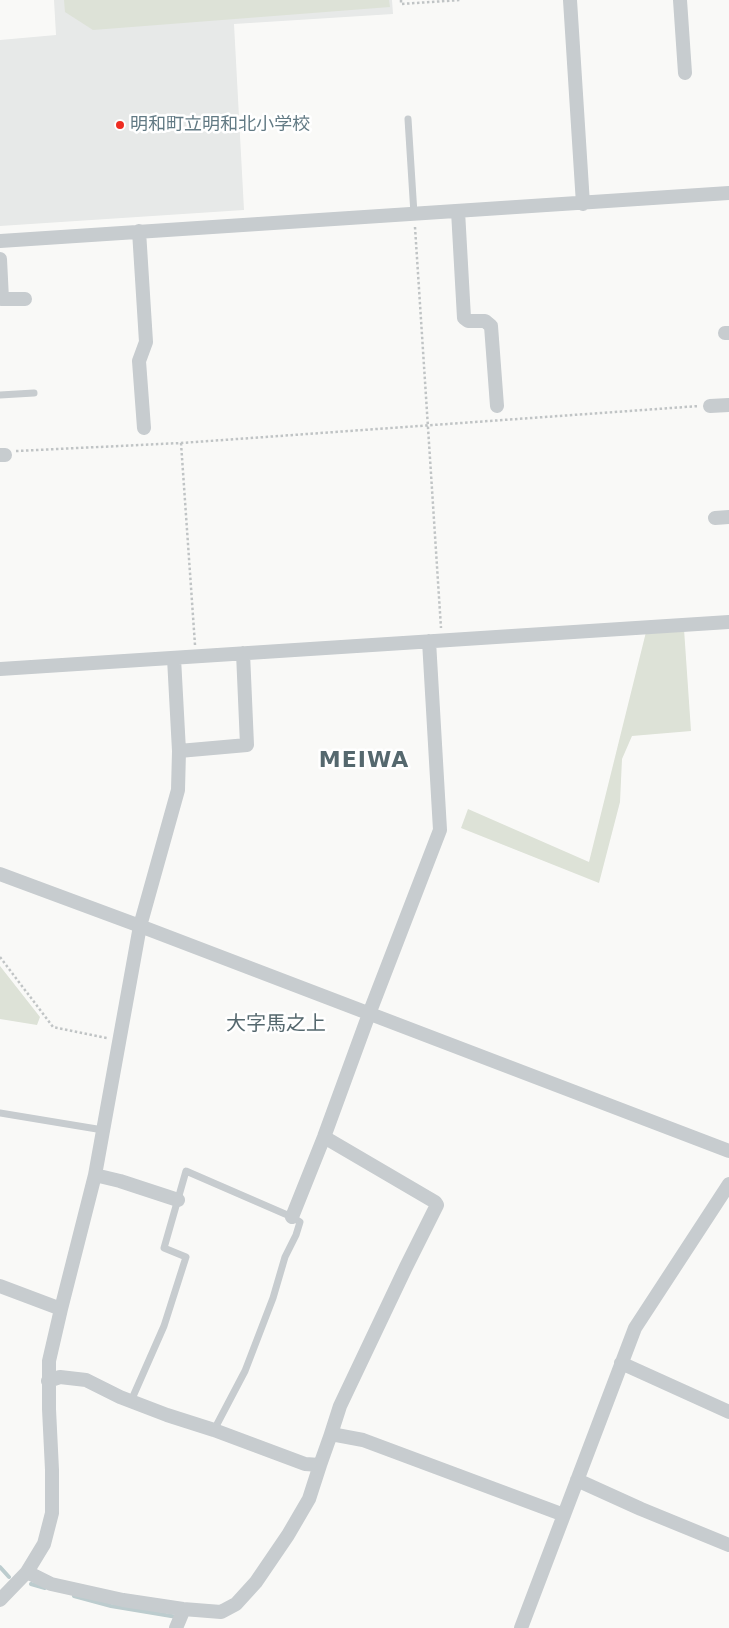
<!DOCTYPE html>
<html>
<head>
<meta charset="utf-8">
<style>
  body { margin:0 }
  canvas { display:block; background:#f9f9f7 }
</style>
</head>
<body>
<canvas width="729" height="1628"></canvas>
<script>
const ctx = document.querySelector('canvas').getContext('2d');
ctx.lineJoin = 'round';
function fillPath(path, color) { ctx.fillStyle = color; ctx.fill(path, 'evenodd'); }
const poly = rows => new Path2D(rows.map(r => 'M' + r).join(''));
function stroke(path, color, width, dash) { ctx.strokeStyle = color; ctx.lineWidth = width; ctx.lineCap = dash ? 'butt' : 'round'; ctx.setLineDash(dash || []); ctx.stroke(path); }
function write(font, color, halo, rows, align = 'center') {
  ctx.font = font + ' "DejaVu Sans","Noto Sans JP",sans-serif'; ctx.lineWidth = 5; ctx.setLineDash([]); ctx.textBaseline = 'middle'; ctx.strokeStyle = halo; ctx.fillStyle = color; for (const [text, x, y, turn = 0] of rows) {
    ctx.save(); ctx.translate(x, y); ctx.rotate((+turn || 0) * Math.PI / 180); ctx.textAlign = isNaN(turn) ? turn : align; if (halo) ctx.strokeText(text, 0, 0); ctx.fillText(text, 0, 0); ctx.restore();
  }
}
fillPath(poly([
  [54,0,392,0,393,14,234,24,244,210,0,226,0,40,56,35]
]), '#e7e9e8');
fillPath(poly([
  [64,0,389,0,390,7,93,30,65,12],
  [684,629,691,731,632,736,622,759,620,802,599,883,461,828,468,809,589,862,646,632],
  [0,966,40,1017,37,1025,0,1019]
]), '#dde2d7');
stroke(poly([
  [0,1567,9,1577],
  [31,1584,45,1588],
  [74,1596,111,1606,177,1617]
]), '#bcccce', 4);
stroke(poly([
  [401,0,401,4,460,0],
  [415,227,441,628],
  [181,443,195,645],
  [16,451,181,443,699,406],
  [0,957,53,1027,107,1038]
]), '#c0c4c5', 2.5, [2.5, 2.5]);
stroke(poly([
  [408,119,414,214],
  [0,395,34,393],
  [0,1113,103,1130],
  [131,1401,164,1326,186,1257,164,1248,186,1171,292,1217,300,1222,296,1235,285,1257,273,1298,245,1371,214,1430]
]), '#c7cccf', 7);
stroke(poly([
  [570,0,583,204],
  [680,0,685,73],
  [458,211,464,318,468,321,485,321,491,326,497,406],
  [139,231,146,342,139,361,144,428],
  [0,241,729,193],
  [0,259,2,299,25,299],
  [725,333,729,333],
  [710,406,729,405],
  [0,455,5,455],
  [715,518,729,517],
  [0,669,729,622],
  [179,751,247,745,243,653],
  [0,874,140,926,729,1151],
  [324,1137,435,1202,437,1205,406,1267,340,1406,331,1434],
  [95,1175,120,1181,178,1200],
  [292,1217,324,1137,369,1014,440,830,429,641],
  [0,1286,61,1309],
  [621,1363,729,1412],
  [48,1381,60,1377,86,1380,120,1397,167,1415,214,1430,305,1464,320,1465,331,1434,363,1440,564,1515],
  [577,1480,641,1509,729,1545],
  [27,1572,51,1584,123,1600,183,1609,221,1612,236,1604,256,1582,288,1535,309,1499,320,1465],
  [0,1600,27,1572,44,1544,52,1513,52,1470,49,1409,49,1361,61,1309,95,1175,140,926,178,790,179,751,174,658],
  [176,1628,184,1609],
  [521,1628,635,1328,729,1184]
]), '#c7cccf', 14);
for (const [x, y, r, color] of [
  [120,125,5,"#ee2d22"]
]) { const dot = new Path2D(); dot.arc(x, y, r, 0, 2 * Math.PI); ctx.fillStyle = color; ctx.fill(dot); stroke(dot, '#fff', 2); }
write('18px', '#627a84', '#fff', [
  ["明和町立明和北小学校",130,125]
], 'left');
write('20px', '#55686e', '#fff', [
  ["大字馬之上",276,1025]
]);
ctx.letterSpacing = '1px';
write('bold 22px', '#55686e', '#fff', [
  ["MEIWA",364,761]
]);
ctx.letterSpacing = '0px';
</script>
</body>
</html>
